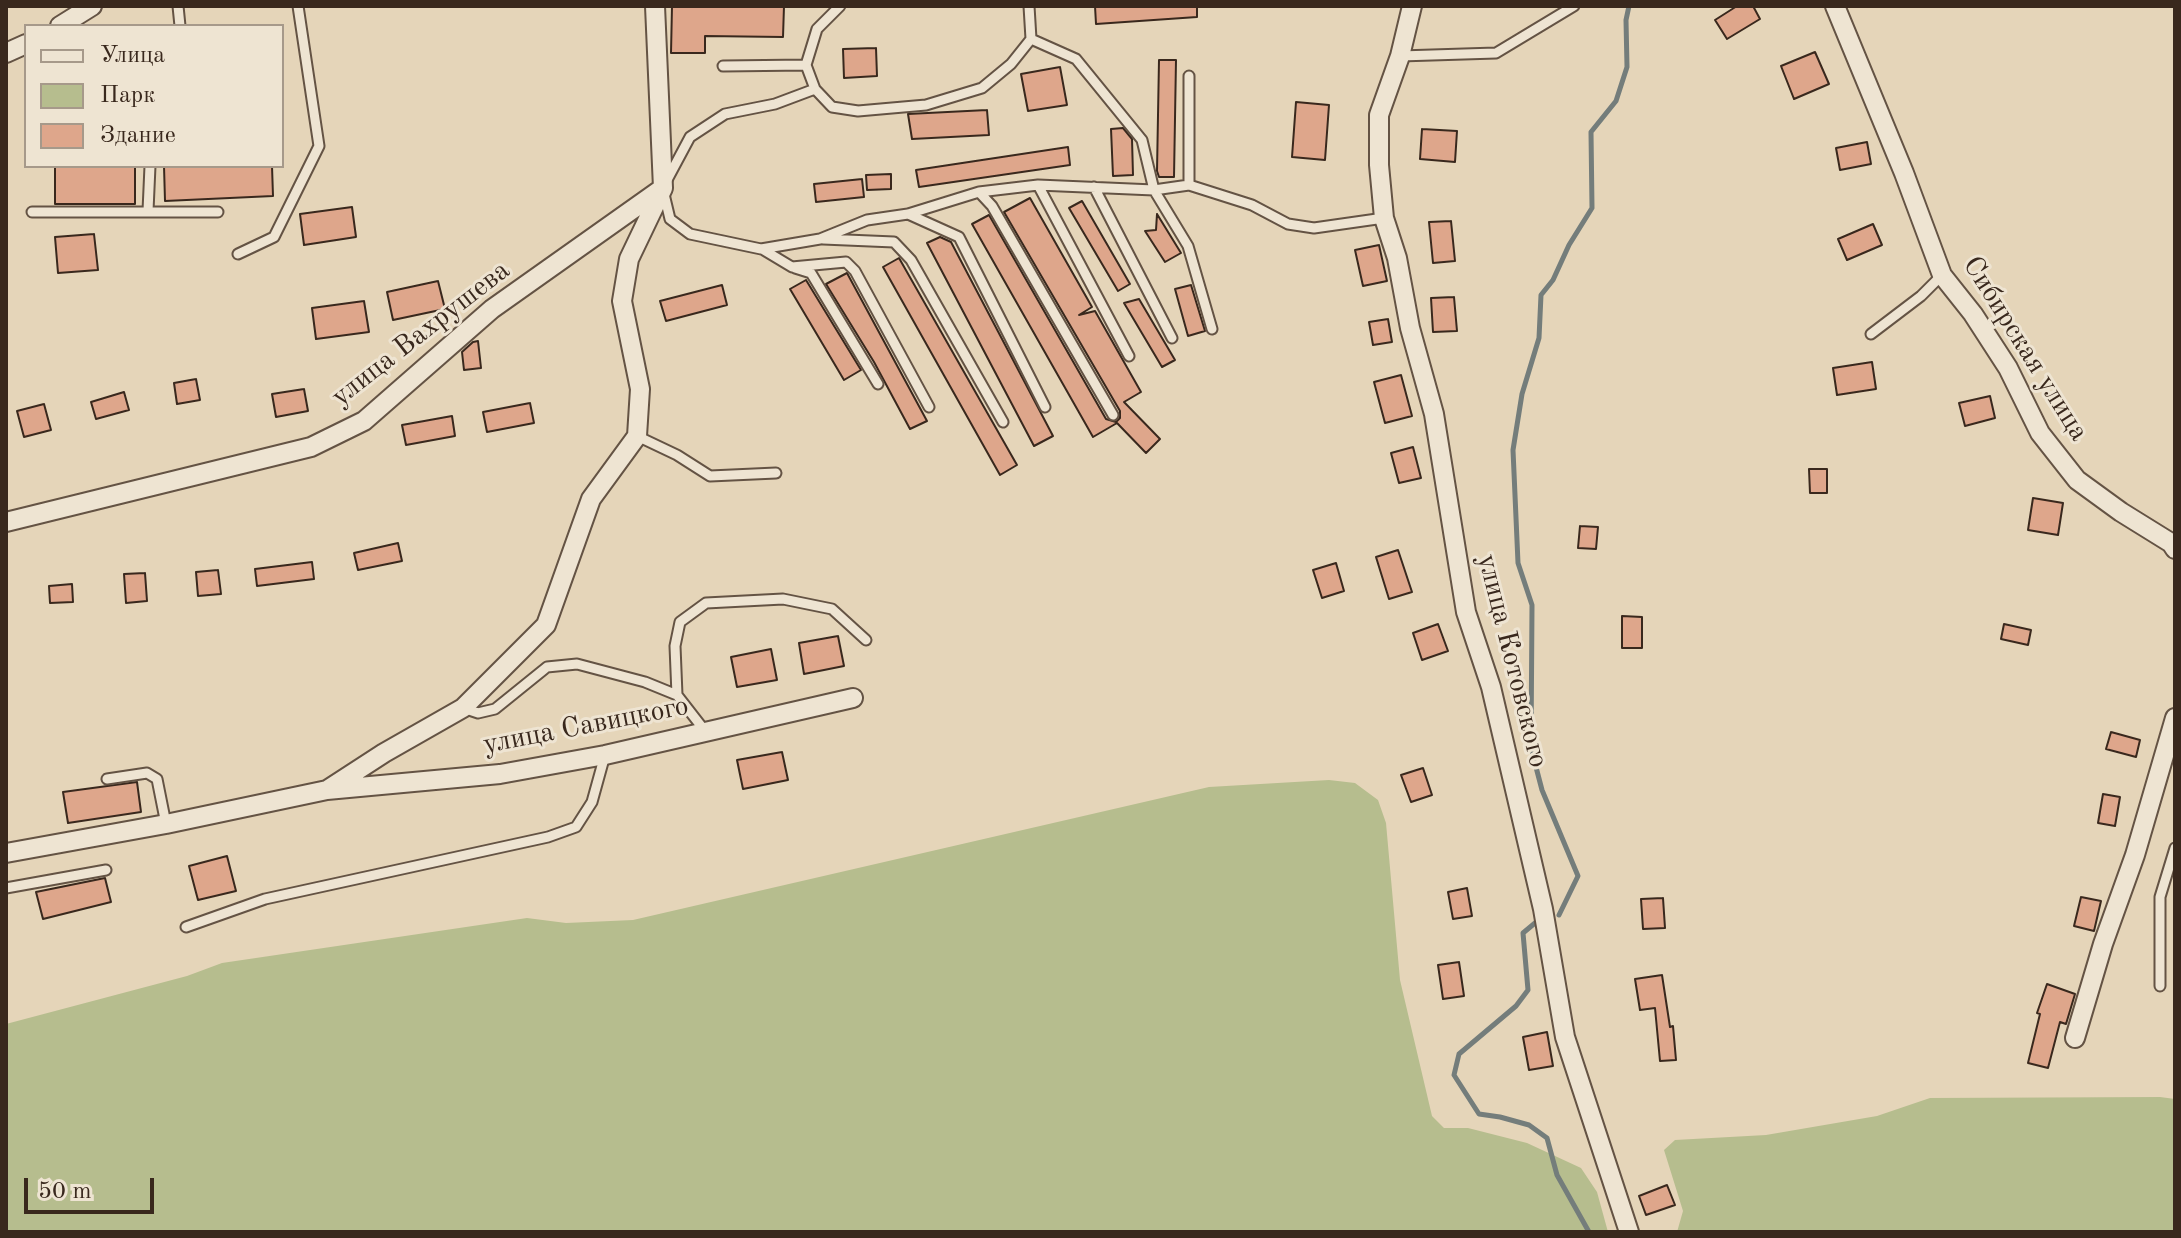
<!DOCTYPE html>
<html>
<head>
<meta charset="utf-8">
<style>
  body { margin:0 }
  #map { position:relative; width:2181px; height:1238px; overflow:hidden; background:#e5d5b9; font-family:"Old Standard TT",serif }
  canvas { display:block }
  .frame { position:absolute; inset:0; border:8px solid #39281d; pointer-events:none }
  .legend { position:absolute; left:24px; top:24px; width:260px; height:144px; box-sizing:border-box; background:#eee4d2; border:2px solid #a6998a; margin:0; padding:10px 14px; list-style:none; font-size:24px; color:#39281d }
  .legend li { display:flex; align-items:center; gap:16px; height:40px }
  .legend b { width:40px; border:2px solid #a6998a }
  .scale { position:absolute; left:24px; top:1178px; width:130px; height:36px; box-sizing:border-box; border:4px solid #39281d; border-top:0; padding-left:10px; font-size:24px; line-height:28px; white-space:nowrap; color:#39281d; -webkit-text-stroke:6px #eee4d2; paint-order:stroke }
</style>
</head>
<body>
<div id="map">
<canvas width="2181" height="1238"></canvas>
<div class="frame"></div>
<ul class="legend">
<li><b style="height:10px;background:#eee4d2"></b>Улица</li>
<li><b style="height:22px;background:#b6bd8e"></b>Парк</li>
<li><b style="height:22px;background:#dea68b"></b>Здание</li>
</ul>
<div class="scale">50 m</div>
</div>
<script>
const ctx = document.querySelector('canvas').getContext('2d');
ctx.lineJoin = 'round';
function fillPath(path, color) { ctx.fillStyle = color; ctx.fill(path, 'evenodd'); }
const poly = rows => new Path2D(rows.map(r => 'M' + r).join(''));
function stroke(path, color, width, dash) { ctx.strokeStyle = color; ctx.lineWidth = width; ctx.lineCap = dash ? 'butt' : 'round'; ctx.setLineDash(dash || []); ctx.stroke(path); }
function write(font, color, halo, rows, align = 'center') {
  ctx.font = font + ' "Old Standard TT",serif'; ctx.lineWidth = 6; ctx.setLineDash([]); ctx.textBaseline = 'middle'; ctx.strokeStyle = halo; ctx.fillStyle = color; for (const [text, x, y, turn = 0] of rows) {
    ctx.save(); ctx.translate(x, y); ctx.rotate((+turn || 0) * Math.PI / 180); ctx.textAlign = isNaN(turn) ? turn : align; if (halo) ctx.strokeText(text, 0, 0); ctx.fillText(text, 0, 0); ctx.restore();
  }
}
fillPath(poly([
  [1329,780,1355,783,1378,800,1386,823,1400,980,1432,1116,1444,1128,1468,1128,1527,1143,1581,1168,1597,1192,1608,1232,6,1232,6,1024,187,976,222,963,527,918,566,923,633,920,1209,787],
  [2160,1097,2175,1099,2175,1232,1677,1232,1683,1211,1664,1150,1675,1140,1766,1135,1877,1116,1930,1098]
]), '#b6bd8e');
stroke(poly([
  [1559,915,1578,876,1542,790,1531,748,1532,605,1518,563,1513,450,1522,394,1539,338,1541,295,1553,280,1569,245,1592,208,1591,132,1616,101,1627,67,1626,20,1629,6],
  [1535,923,1523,933,1528,990,1516,1006,1459,1054,1454,1075,1479,1114,1500,1117,1529,1125,1547,1138,1557,1175,1589,1232]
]), '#747d7b', 5);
const building = poly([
  [672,6,784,6,783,37,705,36,705,53,671,53,672,6],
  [1095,6,1197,6,1197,17,1096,24,1095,6],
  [1737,6,1753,6,1760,19,1727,39,1715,20,1737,6],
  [876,48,877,76,844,78,843,49,876,48],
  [1815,52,1829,84,1794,99,1781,66,1815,52],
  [1159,60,1176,60,1174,177,1159,177,1157,171,1159,60],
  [1060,67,1067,105,1028,111,1021,74,1060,67],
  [1296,102,1329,105,1325,160,1292,157,1296,102],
  [987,110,989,135,912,139,908,114,987,110],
  [1123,128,1132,139,1133,175,1113,176,1111,129,1123,128],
  [1422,129,1457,131,1455,162,1420,159,1422,129],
  [1867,142,1871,164,1840,170,1836,148,1867,142],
  [1068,147,1070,165,919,187,916,170,1068,147],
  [55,166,135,166,135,204,55,204,55,166],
  [164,166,272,166,273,196,165,201,164,166],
  [891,174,891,189,867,190,866,175,891,174],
  [862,179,864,197,816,202,814,184,862,179],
  [1030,198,1092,307,1079,315,1095,311,1141,392,1124,402,1160,439,1146,453,1117,423,1093,437,972,224,989,215,1106,419,1116,422,1120,418,1120,411,1004,212,1030,198],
  [1082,201,1130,284,1118,291,1069,208,1082,201],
  [352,207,356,237,304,245,300,214,352,207],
  [1157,214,1181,253,1165,262,1145,231,1156,230,1157,214],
  [1451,221,1455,261,1433,263,1429,222,1451,221],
  [1873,224,1882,245,1847,260,1838,239,1873,224],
  [94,234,98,270,58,273,55,237,94,234],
  [940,237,951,242,1053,436,1034,446,927,243,940,237],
  [1379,245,1387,281,1363,286,1355,250,1379,245],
  [899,258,1017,465,1000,475,883,267,899,258],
  [847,273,927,421,910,429,874,362,826,284,847,273],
  [806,280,861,370,844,380,790,289,806,280],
  [438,281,445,309,393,320,387,292,438,281],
  [722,285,727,305,666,321,660,301,722,285],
  [1191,285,1205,331,1188,336,1175,289,1191,285],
  [1454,297,1457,331,1433,332,1431,298,1454,297],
  [1139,299,1175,360,1162,367,1124,303,1139,299],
  [364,301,369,332,316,339,312,308,364,301],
  [1388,319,1392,342,1373,345,1369,322,1388,319],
  [478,341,481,368,464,370,462,352,473,342,478,341],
  [1872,362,1876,389,1837,395,1833,368,1872,362],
  [1401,375,1412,416,1385,423,1374,382,1401,375],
  [196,379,200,400,177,404,174,383,196,379],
  [304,389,308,411,276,417,272,394,304,389],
  [124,392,129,410,96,419,91,402,124,392],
  [1990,396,1995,418,1965,426,1959,403,1990,396],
  [530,403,534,423,487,432,483,412,530,403],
  [44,404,51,430,24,437,17,411,44,404],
  [452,416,455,436,406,445,402,425,452,416],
  [1413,447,1421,478,1399,483,1391,453,1413,447],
  [1809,469,1827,469,1827,493,1810,493,1809,469],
  [2033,498,2063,503,2058,535,2028,530,2033,498],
  [1580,526,1598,527,1596,549,1578,548,1580,526],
  [398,543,402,561,358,570,354,553,398,543],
  [1398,550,1412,592,1389,599,1376,557,1398,550],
  [312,562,314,579,257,586,255,569,312,562],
  [1336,563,1344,591,1322,598,1313,570,1336,563],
  [218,570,221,594,198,596,196,572,218,570],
  [145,573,147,601,126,603,124,574,145,573],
  [72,584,73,602,50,603,49,586,72,584],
  [1622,616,1642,617,1642,648,1622,648,1622,616],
  [1438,624,1448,651,1422,660,1413,633,1438,624],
  [2004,624,2031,630,2028,645,2001,639,2004,624],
  [838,636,844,666,804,674,799,643,838,636],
  [771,649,777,680,737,687,731,657,771,649],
  [2111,732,2140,740,2136,757,2106,749,2111,732],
  [782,752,788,780,743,789,737,760,782,752],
  [1423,768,1432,795,1411,802,1401,775,1423,768],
  [137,782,141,812,68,823,63,792,137,782],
  [2103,794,2120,797,2115,826,2098,823,2103,794],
  [227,856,236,891,198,900,189,866,227,856],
  [105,878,111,902,43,919,36,892,105,878],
  [1467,888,1472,916,1453,919,1448,892,1467,888],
  [2081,897,2101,901,2094,931,2074,926,2081,897],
  [1663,898,1665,928,1643,929,1641,899,1663,898],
  [1459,962,1464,996,1443,999,1438,965,1459,962],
  [1662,975,1670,1027,1673,1026,1676,1060,1660,1061,1655,1008,1640,1010,1635,979,1662,975],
  [2047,984,2075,994,2066,1024,2060,1022,2048,1068,2028,1063,2040,1014,2037,1013,2047,984],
  [1547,1032,1553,1066,1529,1070,1523,1037,1547,1032],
  [1667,1185,1675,1205,1646,1215,1639,1196,1667,1185]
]);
fillPath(building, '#dea68b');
stroke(building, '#39281d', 2);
const lane = poly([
  [178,6,180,26],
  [840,6,817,29,806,65,815,89,832,107,858,111,926,105,982,88,1011,64,1031,39,1029,6],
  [1031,39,1076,59,1142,140,1154,190,1188,246,1212,329],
  [1400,56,1496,53,1574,6],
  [723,66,806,65],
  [1189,76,1189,185],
  [667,180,690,137,725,114,775,104,815,89],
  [1038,185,1129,356],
  [1094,187,1172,338],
  [979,192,992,206,1113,415],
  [664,194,670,219,690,234,761,249,820,239,867,220,908,214,979,192,1038,185,1154,190,1189,185,1252,205,1288,224,1314,228,1384,218],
  [148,211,150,166],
  [32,212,218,212],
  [908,214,959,237,1045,407],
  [823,239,894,242,911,260,1003,422],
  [762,249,792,267,846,262,855,271,929,407],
  [238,254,274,237,319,146,298,6],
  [795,268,811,273,878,384],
  [1871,334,1921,296,1942,275],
  [637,436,677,455,710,476,776,473],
  [677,695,675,646,680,622,706,603,783,599,832,609,866,640],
  [463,708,478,713,495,709,547,667,577,664,645,682,677,695,705,731],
  [107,779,147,773,157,779,166,824],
  [6,888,106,870],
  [186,927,265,899,548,837,576,827,592,802,605,755],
  [2160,986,2160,897,2175,848]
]);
const street = poly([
  [1412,6,1400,56,1379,115,1379,165,1384,218,1397,258,1410,328,1434,414,1466,612,1491,687,1543,909,1565,1037,1629,1232],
  [1835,6,1904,173,1942,275,1973,314,2008,368,2040,433,2077,480,2121,512,2171,543,2175,549],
  [60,26,92,6],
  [6,53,26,44],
  [6,522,311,447,364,421,492,309,660,190],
  [327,790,384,753,463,708,546,625,591,499,637,436,640,389,622,301,629,259,663,188,655,6],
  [6,853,166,824,327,790,500,774,605,755,853,698],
  [2075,1038,2103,944,2135,855,2175,718]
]);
stroke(lane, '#645344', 13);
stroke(street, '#645344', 22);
stroke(lane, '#eee4d2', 9);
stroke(street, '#eee4d2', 18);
write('28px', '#39281d', '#eee4d2', [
  ["улица Вахрушева",421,334,-38],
  ["Сибирская улица",2025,349,58],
  ["улица Котовского",1512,661,76],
  ["улица Савицкого",586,726,-11]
]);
</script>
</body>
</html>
